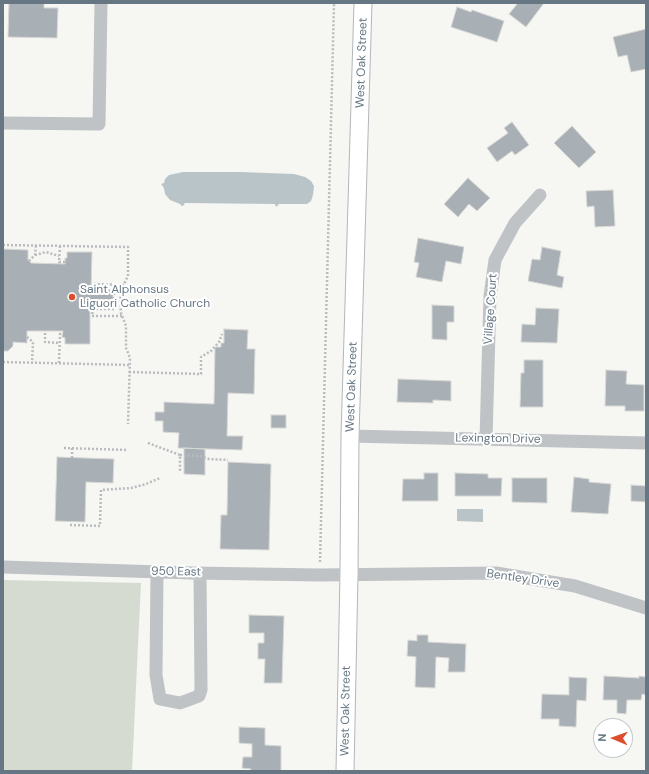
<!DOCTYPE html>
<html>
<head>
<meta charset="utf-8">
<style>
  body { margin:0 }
  #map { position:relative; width:649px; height:774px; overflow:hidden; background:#f6f6f3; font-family:"DM Sans",sans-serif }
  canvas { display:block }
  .frame { position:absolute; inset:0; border:4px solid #667783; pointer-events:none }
  .north { position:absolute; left:593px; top:718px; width:40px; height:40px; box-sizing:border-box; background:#fff; border:1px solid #c2c9cd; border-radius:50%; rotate:272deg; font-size:11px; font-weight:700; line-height:16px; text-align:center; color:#667783 }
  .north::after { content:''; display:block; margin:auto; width:14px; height:18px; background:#dc4e2d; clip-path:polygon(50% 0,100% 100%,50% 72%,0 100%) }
</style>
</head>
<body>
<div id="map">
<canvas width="649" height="774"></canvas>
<div class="frame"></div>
<div class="north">N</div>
</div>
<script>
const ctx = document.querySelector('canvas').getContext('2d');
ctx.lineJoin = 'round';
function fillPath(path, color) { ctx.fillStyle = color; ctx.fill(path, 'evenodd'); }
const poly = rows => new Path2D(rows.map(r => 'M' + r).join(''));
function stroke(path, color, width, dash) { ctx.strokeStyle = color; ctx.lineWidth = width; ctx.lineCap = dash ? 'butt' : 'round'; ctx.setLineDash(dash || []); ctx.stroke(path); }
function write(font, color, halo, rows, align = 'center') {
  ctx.font = font + ' "DM Sans",sans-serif'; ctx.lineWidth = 4; ctx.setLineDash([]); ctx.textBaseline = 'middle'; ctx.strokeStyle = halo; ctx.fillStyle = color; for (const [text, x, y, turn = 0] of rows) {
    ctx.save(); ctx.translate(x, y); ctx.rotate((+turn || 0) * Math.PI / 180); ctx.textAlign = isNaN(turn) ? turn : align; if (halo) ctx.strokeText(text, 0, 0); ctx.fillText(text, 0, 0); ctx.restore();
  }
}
fillPath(poly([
  [3,580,141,583,132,771,3,771]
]), '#d6dbd2');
fillPath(poly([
  [183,172,240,172,294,174,305,177,311,181,314,186,313,195,311,201,307,204,279,204,276,207,275,204,185,203,183,206,182,206,180,204,170,200,165,194,164,188,161,184,164,183,165,179,169,175],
  [457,509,483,509,483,522,457,521]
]), '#b8c4c8');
const building = poly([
  [9,3,44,3,44,8,58,8,57,38,8,37,9,3],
  [518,3,544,3,526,27,509,14,518,3],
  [457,7,471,12,472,10,504,21,497,42,451,27,457,7],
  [646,29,646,69,631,72,627,55,618,57,613,37,646,29],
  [512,122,529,145,515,155,512,151,497,162,487,148,508,133,504,128,512,122],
  [572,126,596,152,579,168,554,143,572,126],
  [468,178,490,198,477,211,469,204,458,217,444,204,468,178],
  [613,190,615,226,595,227,594,206,587,207,586,191,613,190],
  [418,238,464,247,461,264,446,261,442,282,416,277,419,263,414,262,418,238],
  [542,247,561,251,557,275,564,277,562,288,528,281,532,259,540,260,542,247],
  [3,249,28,250,28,260,31,263,65,264,65,258,67,258,67,252,92,252,91,291,113,292,113,308,90,307,90,344,65,344,65,338,62,337,63,331,27,331,27,343,13,342,13,346,8,351,3,351,3,249],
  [432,305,454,306,454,322,447,322,447,340,432,339,432,305],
  [536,308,559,309,557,343,521,342,522,324,535,325,536,308],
  [224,329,248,330,247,349,255,349,254,394,228,393,227,436,243,436,242,450,178,448,179,433,163,432,163,421,155,421,155,412,164,412,164,402,214,404,215,347,221,347,221,343,224,343,224,329],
  [524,360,543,360,543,407,520,407,521,373,524,373,524,360],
  [606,370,627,371,626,384,644,385,644,411,625,411,625,406,605,406,606,370],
  [398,379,451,381,451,401,433,400,433,403,397,402,398,379],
  [271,415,286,415,286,428,271,428,271,415],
  [184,448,205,449,205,475,184,474,184,448],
  [57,457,114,459,113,483,86,482,85,522,55,521,57,457],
  [228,462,271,464,269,550,220,549,221,515,227,515,228,462],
  [424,473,438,473,438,501,402,501,403,479,424,479,424,473],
  [455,473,488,474,488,478,502,478,501,496,455,496,455,473],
  [574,477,589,479,589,482,611,484,608,514,571,512,574,477],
  [512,478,547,478,547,503,512,502,512,478],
  [631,485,646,486,646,502,631,501,631,485],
  [249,615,284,616,282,683,264,683,265,659,258,659,258,643,264,643,264,633,249,633,249,615],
  [417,635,428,635,428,642,466,644,465,672,448,672,449,658,436,657,435,688,415,687,416,657,407,656,408,640,417,641,417,635],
  [604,676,639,678,639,676,646,677,646,695,642,694,641,700,627,700,626,714,617,713,617,700,603,700,604,676],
  [569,677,587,678,586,701,577,700,576,727,559,726,559,719,541,719,542,694,569,695,569,677],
  [239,727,265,728,265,745,281,746,281,771,251,771,251,769,242,768,243,757,252,757,252,744,239,743,239,727]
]);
fillPath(building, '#a9b0b5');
stroke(building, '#d7d7d5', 1);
const major = poly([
  [345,771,349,574,350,436,363,3]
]);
stroke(major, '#b2b7ba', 19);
stroke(poly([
  [3,245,128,247,128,276,123,286,120,300,121,313,126,326,126,348,130,358,128,424],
  [60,246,59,262,65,262],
  [35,255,46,252,59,256],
  [29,261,35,255,36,245],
  [122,316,92,316,93,309,114,309,114,291,93,290,93,284,124,285],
  [45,333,45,342,59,343],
  [27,337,33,342,32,363],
  [3,362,130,365],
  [59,363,60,334,62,334],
  [129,372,201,374,201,357,211,351,219,342,222,334],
  [148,443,180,455,180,472],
  [64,448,128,450],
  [180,455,200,456,209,459,228,460],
  [72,458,72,448],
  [70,525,100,526,101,490,131,488,146,484,160,478],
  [320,562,334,3]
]), '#b9bcbe', 2.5, [2, 2]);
stroke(poly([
  [3,123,99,124,101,3],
  [350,436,646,443],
  [486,439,490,296,495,260,515,223,540,195],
  [3,567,192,573,320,575,496,573,575,586,646,608],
  [157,572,156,675,160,699,180,703,199,696,201,690,200,573]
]), '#bfc3c6', 13);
stroke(major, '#fff', 17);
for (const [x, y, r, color] of [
  [72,297,4,"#dc4e2d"]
]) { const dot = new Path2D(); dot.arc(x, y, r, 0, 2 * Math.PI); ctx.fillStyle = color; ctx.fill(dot); stroke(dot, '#fff', 1.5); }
write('12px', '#667783', '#fff', [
  ["West Oak Street",362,63,-88],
  ["Village Court",491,309,-86],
  ["West Oak Street",352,387,-88],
  ["Lexington Drive",498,439,1],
  ["950 East",176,572,1],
  ["Bentley Drive",523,579,8],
  ["West Oak Street",346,711,-89]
]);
write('12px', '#667783', '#fff', [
  ["Saint Alphonsus",80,290],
  ["Liguori Catholic Church",80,304]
], 'left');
</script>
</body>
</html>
